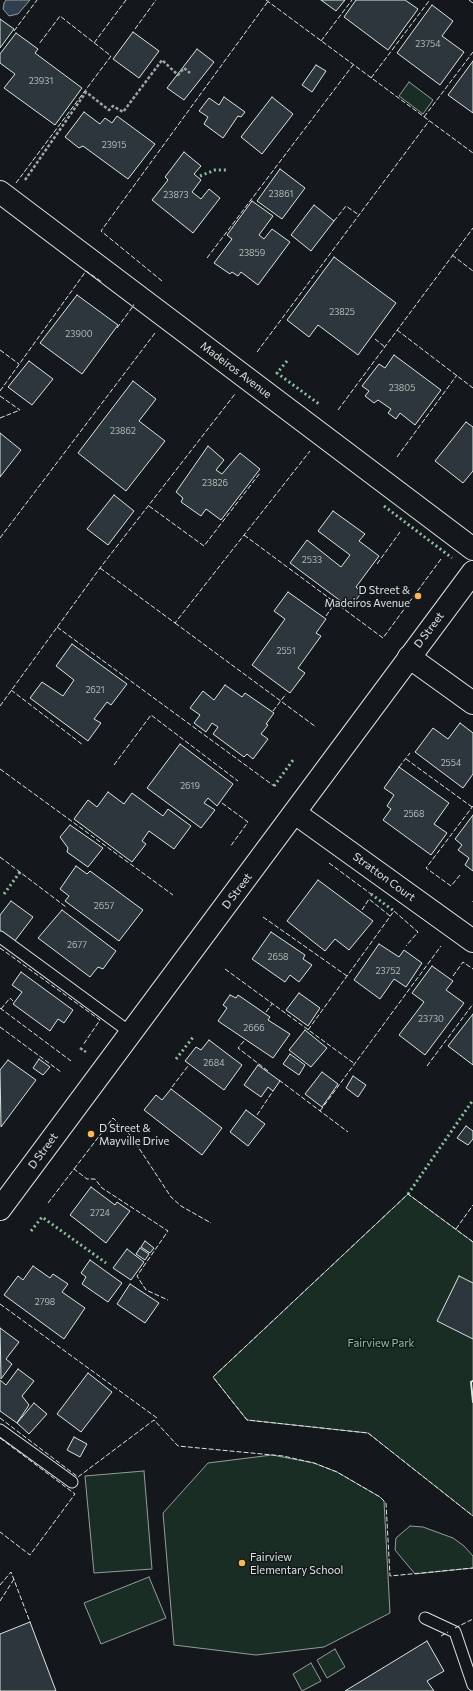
<!DOCTYPE html>
<html>
<head>
<meta charset="utf-8">
<style>
  body { margin:0 }
  canvas { display:block; background:#14181c }
</style>
</head>
<body>
<canvas width="473" height="1691"></canvas>
<script>
const ctx = document.querySelector('canvas').getContext('2d');
ctx.lineJoin = 'round';
function fillPath(path, color) { ctx.fillStyle = color; ctx.fill(path, 'evenodd'); }
const poly = rows => new Path2D(rows.map(r => 'M' + r).join(''));
function stroke(path, color, width, dash) { ctx.strokeStyle = color; ctx.lineWidth = width; ctx.lineCap = dash ? 'butt' : 'round'; ctx.setLineDash(dash || []); ctx.stroke(path); }
function write(font, color, halo, rows, align = 'center') {
  ctx.font = font + ' Commissioner,sans-serif'; ctx.lineWidth = 3; ctx.setLineDash([]); ctx.textBaseline = 'middle'; ctx.strokeStyle = halo; ctx.fillStyle = color; for (const [text, x, y, turn = 0] of rows) {
    ctx.save(); ctx.translate(x, y); ctx.rotate((+turn || 0) * Math.PI / 180); ctx.textAlign = isNaN(turn) ? turn : align; if (halo) ctx.strokeText(text, 0, 0); ctx.fillText(text, 0, 0); ctx.restore();
  }
}
const green = poly([
  [409,82,433,100,423,114,399,96,409,82],
  [408,1194,473,1242,473,1381,471,1382,473,1402,473,1516,368,1433,247,1420,213,1377,408,1194],
  [272,1455,314,1463,337,1472,380,1497,384,1501,390,1613,324,1647,256,1655,174,1645,163,1513,208,1463,272,1455],
  [144,1471,152,1569,94,1573,85,1476,144,1471],
  [410,1526,423,1527,453,1538,464,1546,473,1556,473,1568,415,1574,395,1550,396,1538,410,1526],
  [149,1577,166,1618,101,1644,84,1603,149,1577],
  [335,1649,345,1667,327,1678,317,1660,335,1649],
  [311,1663,321,1681,302,1691,293,1674,311,1663]
]);
fillPath(green, '#1a2d24');
stroke(green, '#939e99', 1);
const water = poly([
  [6,0,30,0,18,14,9,16,3,9,4,3,6,0]
]);
fillPath(water, '#2f3f4d');
stroke(water, '#939e99', 1);
const building = poly([
  [321,0,345,0,336,11,321,0],
  [356,0,405,0,418,9,388,50,344,17,356,0],
  [432,5,453,21,442,36,464,52,440,85,397,53,432,5],
  [0,19,14,29,0,48,0,19],
  [133,32,159,51,139,78,113,59,133,32],
  [16,33,38,49,35,53,82,88,55,125,4,88,15,74,0,63,0,54,16,33],
  [197,49,214,62,184,100,167,88,197,49],
  [473,61,473,113,448,95,473,61],
  [316,65,326,71,312,92,302,85,316,65],
  [224,97,245,112,241,117,238,116,223,138,204,124,208,117,199,111,209,98,219,105,224,97],
  [272,97,293,114,262,154,241,137,272,97],
  [84,112,100,124,105,118,112,123,117,116,155,144,128,179,83,146,79,148,65,137,84,112],
  [184,152,201,166,194,174,201,180,192,192,201,199,209,189,220,198,193,233,152,200,168,180,165,177,184,152],
  [280,169,305,188,282,219,257,201,280,169],
  [252,201,273,216,259,235,264,239,272,229,290,242,258,285,241,272,238,276,232,272,230,274,214,263,232,239,227,235,252,201],
  [314,205,334,221,311,251,291,235,314,205],
  [334,257,396,303,358,355,318,325,309,337,287,320,334,257],
  [77,295,118,325,82,374,40,343,77,295],
  [394,355,441,390,415,425,400,413,396,419,388,413,391,409,378,400,374,403,365,396,369,391,362,386,379,364,385,368,394,355],
  [29,361,53,379,32,405,8,387,29,361],
  [133,381,156,399,139,421,165,441,126,491,78,453,133,381],
  [466,422,473,427,473,471,463,483,435,461,466,422],
  [0,433,21,450,0,477,0,433],
  [208,446,224,460,216,470,222,474,240,453,260,469,221,520,206,509,201,516,181,502,183,498,176,492,208,446],
  [114,495,134,511,108,545,87,529,114,495],
  [333,511,365,534,359,541,379,556,356,587,362,592,350,608,290,563,307,540,341,567,350,555,318,531,333,511],
  [288,592,326,619,316,633,321,636,298,668,305,673,290,693,252,665,285,619,274,611,288,592],
  [72,644,127,684,111,705,107,702,94,719,101,723,88,741,30,698,42,682,63,696,74,680,56,666,72,644],
  [225,685,242,697,245,693,274,713,266,724,268,725,261,734,268,739,253,759,247,754,244,757,213,734,218,727,212,723,206,732,194,723,200,715,190,708,203,691,214,700,225,685],
  [460,723,473,733,473,774,463,788,415,752,433,728,448,739,460,723],
  [180,744,233,784,217,806,208,798,204,803,215,810,201,828,147,788,180,744],
  [399,767,449,803,434,824,447,833,431,855,383,820,391,809,387,806,394,795,384,788,399,767],
  [108,792,124,804,132,793,163,816,168,809,191,826,174,849,149,831,142,841,146,844,132,862,74,819,88,800,97,807,108,792],
  [473,815,473,871,465,865,469,858,458,850,462,845,455,839,473,815],
  [70,825,103,848,88,867,67,852,68,848,60,837,70,825],
  [76,866,87,874,90,871,143,910,119,941,65,901,69,896,60,889,76,866],
  [318,880,373,921,349,950,335,939,325,951,287,921,318,880],
  [11,901,33,917,14,942,0,931,0,915,11,901],
  [62,910,116,951,103,969,98,967,90,977,38,938,62,910],
  [271,932,305,955,303,959,312,965,299,982,290,975,285,982,252,959,271,932],
  [379,944,399,957,404,950,422,963,406,987,394,979,380,999,354,980,379,944],
  [432,966,453,981,446,990,464,1003,425,1055,399,1035,424,1002,412,993,432,966],
  [21,972,73,1010,64,1023,58,1019,50,1031,13,1004,22,992,12,985,21,972],
  [299,993,320,1008,308,1026,286,1010,299,993],
  [230,995,236,998,238,995,270,1017,268,1020,290,1034,273,1058,218,1021,227,1008,223,1005,230,995],
  [473,1014,473,1065,448,1046,473,1014],
  [305,1030,327,1048,311,1067,289,1050,305,1030],
  [209,1040,242,1065,224,1090,185,1061,196,1047,201,1050,209,1040],
  [290,1054,305,1065,299,1075,283,1064,290,1054],
  [39,1059,50,1067,43,1075,33,1068,39,1059],
  [8,1060,36,1080,1,1127,0,1070,8,1060],
  [258,1065,280,1081,273,1091,268,1087,261,1097,244,1085,258,1065],
  [322,1072,338,1084,322,1107,305,1094,322,1072],
  [353,1076,366,1085,358,1097,346,1088,353,1076],
  [171,1089,222,1128,202,1155,144,1110,156,1095,162,1100,171,1089],
  [246,1110,265,1124,248,1146,230,1132,246,1110],
  [466,1126,473,1131,473,1139,468,1145,457,1138,466,1126],
  [91,1187,115,1205,117,1202,130,1211,106,1243,70,1215,91,1187],
  [145,1241,154,1248,150,1253,141,1247,145,1241],
  [140,1248,149,1254,145,1260,136,1254,140,1248],
  [127,1249,144,1262,131,1280,113,1268,127,1249],
  [90,1260,122,1283,108,1302,82,1284,86,1277,81,1273,90,1260],
  [33,1266,50,1278,53,1274,68,1284,62,1292,85,1308,64,1339,4,1295,18,1276,23,1280,33,1266],
  [459,1276,473,1283,473,1339,437,1321,459,1276],
  [130,1284,159,1303,145,1323,117,1304,130,1284],
  [0,1328,19,1342,6,1359,12,1364,1,1379,0,1328],
  [18,1369,34,1381,22,1396,29,1405,17,1423,0,1411,0,1380,6,1385,18,1369],
  [88,1373,112,1392,81,1432,57,1414,88,1373],
  [34,1403,47,1414,29,1434,17,1423,34,1403],
  [74,1437,87,1444,80,1457,67,1450,74,1437],
  [30,1622,56,1691,0,1691,0,1634,30,1622],
  [427,1641,444,1671,427,1681,434,1691,345,1691,427,1641]
]);
fillPath(building, '#2c363c');
stroke(building, '#d8e6dc', 1);
const service = poly([
  [0,937,131,1033],
  [0,1430,72,1482],
  [425,1618,455,1632,473,1685]
]);
const minor = poly([
  [0,192,473,549],
  [409,657,473,703],
  [295,813,473,941]
]);
const secondary = poly([
  [0,1209,473,572]
]);
stroke(service, '#d8e6dc', 13);
stroke(minor, '#d8e6dc', 24);
stroke(secondary, '#d8e6dc', 24);
stroke(poly([
  [25,180,86,92,109,110,113,106,123,112,162,60,178,75,184,68,190,73],
  [80,1048,86,1052]
]), '#9da8a2', 2.5, [3, 2]);
stroke(service, '#14181c', 11);
stroke(minor, '#14181c', 22);
stroke(secondary, '#14181c', 22);
stroke(poly([
  [200,176,215,170,228,170],
  [287,361,277,373,319,404],
  [384,506,452,558],
  [274,786,293,760],
  [4,894,20,872],
  [371,894,394,911],
  [176,1059,194,1036],
  [408,1194,473,1100],
  [31,1231,42,1217,106,1263]
]), '#8ac095', 3, [2, 3]);
stroke(poly([
  [266,0,473,153],
  [469,0,473,3],
  [135,29,156,0],
  [14,31,37,0],
  [321,41,352,0],
  [94,43,126,0],
  [371,78,429,1],
  [424,117,473,52],
  [16,183,111,56,60,16,39,44],
  [334,221,346,206,359,215],
  [452,255,473,271],
  [207,258,353,65],
  [162,281,101,231,269,0],
  [117,328,134,305,133,305],
  [397,330,473,388],
  [375,339,385,347],
  [0,350,19,364],
  [257,352,429,121],
  [0,391,86,271,102,282],
  [0,396,20,410],
  [338,410,473,228],
  [0,418,20,410],
  [397,457,457,375],
  [149,506,204,546,260,473],
  [244,535,383,638,441,559],
  [0,538,155,333],
  [377,564,400,532],
  [100,568,175,623,310,451],
  [326,616,335,603],
  [175,623,316,727],
  [57,627,274,786],
  [11,690,83,745],
  [0,706,100,568,235,394],
  [273,711,286,694],
  [406,759,472,807],
  [114,765,151,715,238,781],
  [399,767,410,753],
  [0,769,173,895],
  [222,803,248,822,230,847],
  [0,857,66,907],
  [329,863,371,894],
  [460,875,451,886,426,868,473,806],
  [473,902,473,901],
  [362,910,369,899,390,916],
  [263,917,347,976],
  [0,948,100,1020,83,1045],
  [225,969,355,1064],
  [453,976,463,962,473,969],
  [0,1008,71,1061],
  [1,1009,10,998,13,1001],
  [266,1012,272,1004],
  [0,1027,61,1072],
  [308,1030,394,911,418,932,406,946],
  [244,1041,238,1048,268,1071],
  [427,1066,473,1004],
  [279,1080,348,1132],
  [172,1087,188,1066],
  [320,1111,441,946],
  [257,1115,273,1091],
  [74,1169,113,1118,131,1136,171,1197,181,1206,211,1223],
  [48,1203,74,1169,87,1179,95,1179,102,1188,168,1231,137,1276,146,1290,168,1300],
  [456,1229,473,1205],
  [473,1242,408,1194,213,1377,247,1420,368,1433,473,1516],
  [0,1304,157,1418],
  [0,1418,78,1477,154,1420,178,1446,283,1456,314,1463,337,1472,380,1497,386,1503,390,1576,473,1568],
  [0,1438,75,1494,30,1555,0,1532],
  [0,1585,11,1572,30,1622],
  [0,1601,14,1579],
  [455,1628,473,1619],
  [441,1636,448,1632]
]), '#d8e6dc', 1, [5, 2]);
stroke(poly([
  [473,1381,471,1382,473,1402]
]), '#d8e6dc', 2);
for (const [x, y, r, color] of [
  [418,596,4,"#ffb74d"],
  [91,1134,4,"#ffb74d"],
  [242,1563,4,"#ffb74d"]
]) { const dot = new Path2D(); dot.arc(x, y, r, 0, 2 * Math.PI); ctx.fillStyle = color; ctx.fill(dot); stroke(dot, '#14181c', 1.5); }
write('9px', '#adbab4', null, [
  ["23754",428,44],
  ["23931",41,81],
  ["23915",114,145],
  ["23861",281,194],
  ["23873",176,195],
  ["23859",252,253],
  ["23825",342,312],
  ["23900",79,334],
  ["23805",402,388],
  ["23862",123,431],
  ["23826",215,483],
  ["2533",312,560],
  ["2551",286,651],
  ["2621",95,690],
  ["2554",451,763],
  ["2619",190,786],
  ["2568",414,814],
  ["2657",104,906],
  ["2677",77,945],
  ["2658",278,957],
  ["23752",388,971],
  ["23730",431,1019],
  ["2666",254,1028],
  ["2684",214,1063],
  ["2724",100,1213],
  ["2798",45,1302]
]);
write('11px', '#d8e6dc', '#14181c', [
  ["Madeiros Avenue",236,370,37],
  ["D Street",429,630,-53],
  ["Stratton Court",384,877,36],
  ["D Street",237,891,-53],
  ["D Street",43,1151,-54]
]);
write('11px', '#d8e6dc', '#14181c', [
  ["D Street &",410,590,"right"],
  ["Madeiros Avenue",410,603,"right"],
  ["D Street &",99,1128],
  ["Mayville Drive",99,1141],
  ["Fairview",250,1557],
  ["Elementary School",250,1570]
], 'left');
write('11px', '#8ac095', '#14181c', [
  ["Fairview Park",381,1343]
]);
</script>
</body>
</html>
